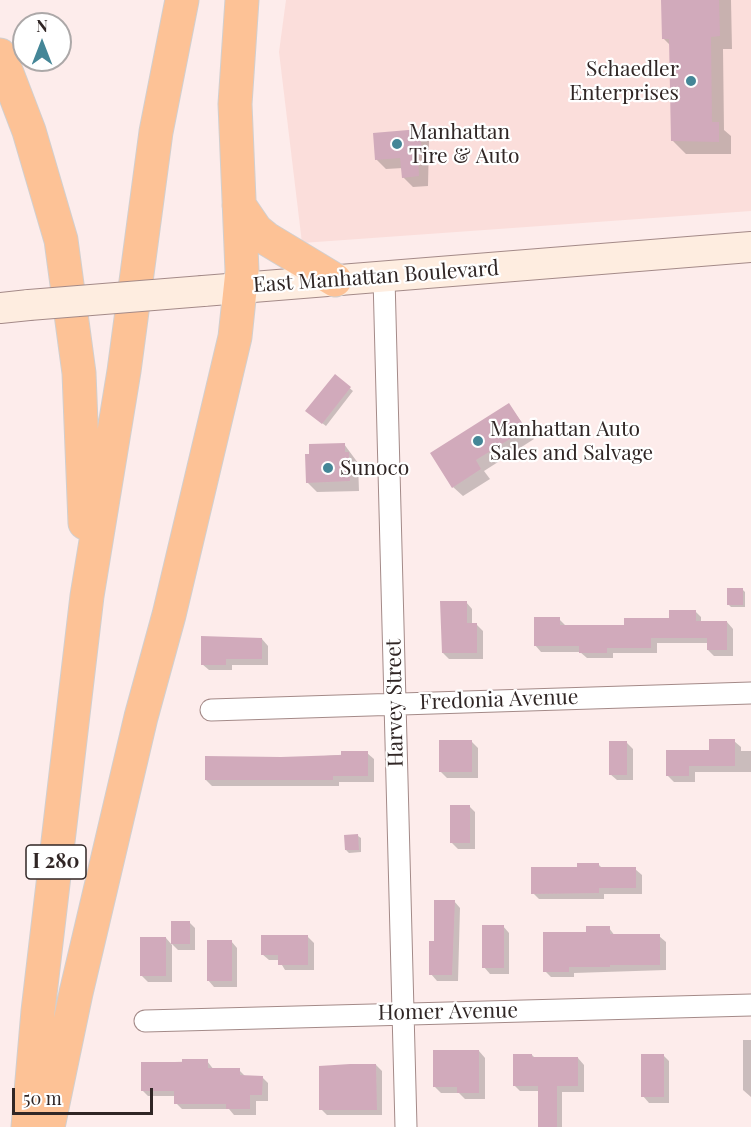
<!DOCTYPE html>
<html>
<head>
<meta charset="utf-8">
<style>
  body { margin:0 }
  #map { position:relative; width:751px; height:1127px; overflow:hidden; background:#fdeceb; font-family:"Playfair Display",serif }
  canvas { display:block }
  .north { position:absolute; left:12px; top:12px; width:60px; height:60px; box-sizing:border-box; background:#fff; border:2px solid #aca8a8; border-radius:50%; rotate:0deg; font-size:16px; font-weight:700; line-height:24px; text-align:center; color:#302625 }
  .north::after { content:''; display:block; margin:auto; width:21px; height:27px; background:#448697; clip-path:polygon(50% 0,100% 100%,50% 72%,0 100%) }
  .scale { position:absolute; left:12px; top:1088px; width:141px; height:27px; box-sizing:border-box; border:3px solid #302625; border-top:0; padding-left:8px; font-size:18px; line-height:21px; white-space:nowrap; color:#302625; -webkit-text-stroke:4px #fff; paint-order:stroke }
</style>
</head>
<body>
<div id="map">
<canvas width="751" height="1127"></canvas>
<div class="north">N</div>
<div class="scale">50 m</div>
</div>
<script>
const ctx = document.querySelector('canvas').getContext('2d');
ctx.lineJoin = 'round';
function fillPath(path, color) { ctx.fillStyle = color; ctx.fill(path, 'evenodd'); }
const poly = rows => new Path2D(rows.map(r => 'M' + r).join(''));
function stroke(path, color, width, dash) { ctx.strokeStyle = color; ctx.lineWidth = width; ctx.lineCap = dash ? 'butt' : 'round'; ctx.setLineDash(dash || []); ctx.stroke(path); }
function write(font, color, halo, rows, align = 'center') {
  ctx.font = font + ' "Playfair Display",serif'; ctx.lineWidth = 4.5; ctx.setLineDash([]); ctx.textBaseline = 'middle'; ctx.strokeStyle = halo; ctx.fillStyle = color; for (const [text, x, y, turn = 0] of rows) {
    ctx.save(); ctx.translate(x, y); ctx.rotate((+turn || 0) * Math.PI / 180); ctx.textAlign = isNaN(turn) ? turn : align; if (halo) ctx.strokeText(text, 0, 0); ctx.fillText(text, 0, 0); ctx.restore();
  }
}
fillPath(poly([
  [286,0,751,0,751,211,302,243,279,52]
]), '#fbdedb');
fillPath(poly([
  [663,0,731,0,732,49,723,49,724,130,731,136,731,154,686,154,673,141,670,45,663,38],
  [419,131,429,141,428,186,413,187,403,177,403,168,386,169,376,159],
  [335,376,353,391,326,426,310,414],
  [509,405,534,439,484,471,490,479,463,496,453,487],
  [344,444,358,463,359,491,317,492,307,482],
  [742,589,745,592,745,607,731,607,729,605],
  [466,602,472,609,472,625,477,625,483,631,483,659,449,659,443,653],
  [695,611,701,617,701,622,727,622,733,629,733,656,714,656,708,650,708,643,657,643,657,653,613,653,613,658,587,658,580,652,541,652,535,645,559,619,566,626,625,626,670,620],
  [262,639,268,646,268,665,232,665,232,670,209,670,202,664],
  [734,741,741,747,741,751,751,751,751,772,695,772,695,782,674,782,667,775],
  [472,742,478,748,478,778,447,778,440,771],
  [627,743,633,749,633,780,617,780,610,774],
  [367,753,374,759,374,782,339,782,339,786,212,786,206,780,281,759],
  [469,806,475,812,475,849,458,849,452,843],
  [358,836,361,838,361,852,349,853,346,850],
  [598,864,603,869,635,869,642,875,642,894,604,894,604,899,539,899,533,893,579,868],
  [454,901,460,908,458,981,437,981,431,974,435,942],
  [189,922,195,928,195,950,178,950,172,944],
  [503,926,509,933,509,974,490,974,484,967],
  [609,928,615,936,659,936,666,942,666,970,574,973,574,977,551,977,545,971,587,934],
  [307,936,314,943,314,970,285,970,279,960,269,960,262,954],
  [166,938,172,945,172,982,148,982,141,975],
  [231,941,237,948,237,987,214,987,208,980],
  [743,1040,751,1040,751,1097,743,1090],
  [479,1051,485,1058,485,1099,465,1099,459,1093,441,1093,435,1087],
  [532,1055,535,1058,578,1058,584,1065,584,1092,562,1092,562,1127,540,1127,540,1091,520,1091,514,1085],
  [663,1055,669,1061,669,1103,649,1103,643,1096],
  [207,1061,214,1070,239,1070,246,1077,262,1077,268,1083,268,1101,256,1101,256,1115,234,1115,229,1109,182,1109,176,1103,175,1096,148,1096,142,1090,142,1063],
  [376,1065,382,1071,382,1115,327,1115,321,1109]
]), '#0003');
fillPath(poly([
  [661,0,719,0,720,36,711,37,712,122,719,122,719,142,671,141,669,39,662,39],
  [420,129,422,155,418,155,419,176,402,178,400,158,375,160,373,133],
  [335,374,351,387,322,424,305,411],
  [509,403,526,429,476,460,481,469,452,488,430,453],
  [345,443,345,452,349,452,350,481,306,483,305,454,309,454,309,444],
  [727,588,743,588,743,605,727,605],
  [440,601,467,601,467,623,477,623,477,653,442,653],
  [669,610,696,610,696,621,727,621,727,650,707,650,707,638,651,638,651,648,607,648,607,653,579,653,579,646,534,646,534,617,560,617,560,625,624,625,624,618,669,618],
  [201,636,262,638,262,659,226,659,226,665,201,665],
  [709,739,735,739,735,766,689,766,689,776,666,776,666,750,709,750],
  [439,740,472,740,472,772,439,772],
  [609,741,627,741,627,775,609,775],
  [341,751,368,751,368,776,333,776,333,780,205,780,205,756,281,757,341,755],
  [450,805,470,805,470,843,450,843],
  [358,834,359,850,345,850,344,835],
  [577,863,599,863,599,867,636,867,636,888,599,888,599,893,531,894,531,867,577,867],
  [434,900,455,900,452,975,429,975,429,941,434,941],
  [171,921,190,921,190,944,171,944],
  [482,925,504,925,504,968,482,968],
  [586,926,610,926,610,934,660,934,660,965,610,965,610,967,569,967,569,972,543,972,543,932,586,932],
  [261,935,308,935,308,965,278,965,278,955,261,955],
  [140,937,166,937,166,976,140,976],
  [207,940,232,940,232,981,207,981],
  [433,1050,479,1050,479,1093,457,1093,457,1087,433,1087],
  [513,1054,532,1054,532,1057,578,1057,578,1086,557,1086,557,1127,538,1127,538,1086,513,1086],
  [641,1054,664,1054,664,1097,641,1097],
  [182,1059,208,1059,208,1068,240,1068,240,1075,263,1076,262,1095,250,1095,250,1109,226,1109,226,1104,174,1104,174,1091,141,1091,141,1062,182,1062],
  [350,1064,376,1064,377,1110,319,1110,319,1066]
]), '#d1aabb');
const street = poly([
  [384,278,406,1127],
  [211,710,751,693],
  [145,1021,751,1005]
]);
const secondary = poly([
  [203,291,751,247],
  [0,308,29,305]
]);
const highway = poly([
  [0,55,29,131,61,240,79,373,85,523],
  [239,205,256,230,267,239,335,280],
  [28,1127,38,1011,87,596,124,371,156,132,182,0],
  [48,1127,76,993,141,717,169,615,235,337,242,271,235,104,242,0]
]);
stroke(street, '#a48a88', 23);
stroke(secondary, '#a48a88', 32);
stroke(highway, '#d1cfcf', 35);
stroke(street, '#fff', 21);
stroke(secondary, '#feede0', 30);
stroke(highway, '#fdc296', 33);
const secondaryBridge = poly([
  [29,305,203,291]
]);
stroke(secondaryBridge, '#a48a88', 32, []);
stroke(secondaryBridge, '#feede0', 30);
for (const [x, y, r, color] of [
  [691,81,6,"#448697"],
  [397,144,6,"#448697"],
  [478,441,6,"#448697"],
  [328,468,6,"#448697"]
]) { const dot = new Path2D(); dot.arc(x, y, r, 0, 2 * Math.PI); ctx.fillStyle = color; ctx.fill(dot); stroke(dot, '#fff', 2); }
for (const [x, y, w] of [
  [56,862,60]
]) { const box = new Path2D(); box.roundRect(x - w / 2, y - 17, w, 34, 4.5); ctx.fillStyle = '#fff'; ctx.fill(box); stroke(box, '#302625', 1.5); }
write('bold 20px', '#302625', null, [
  ["I 280",56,862]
]);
write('21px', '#302625', '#fff', [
  ["Schaedler",679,69,"right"],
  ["Enterprises",679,93,"right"],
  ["Manhattan",409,132],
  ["Tire & Auto",409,156],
  ["Manhattan Auto",490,429],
  ["Sales and Salvage",490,453],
  ["Sunoco",340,468]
], 'left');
write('21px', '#302625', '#fff', [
  ["East Manhattan Boulevard",376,277,-4],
  ["Fredonia Avenue",499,700,-2],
  ["Harvey Street",395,703,-91],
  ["Homer Avenue",448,1012,-1]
]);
</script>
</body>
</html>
